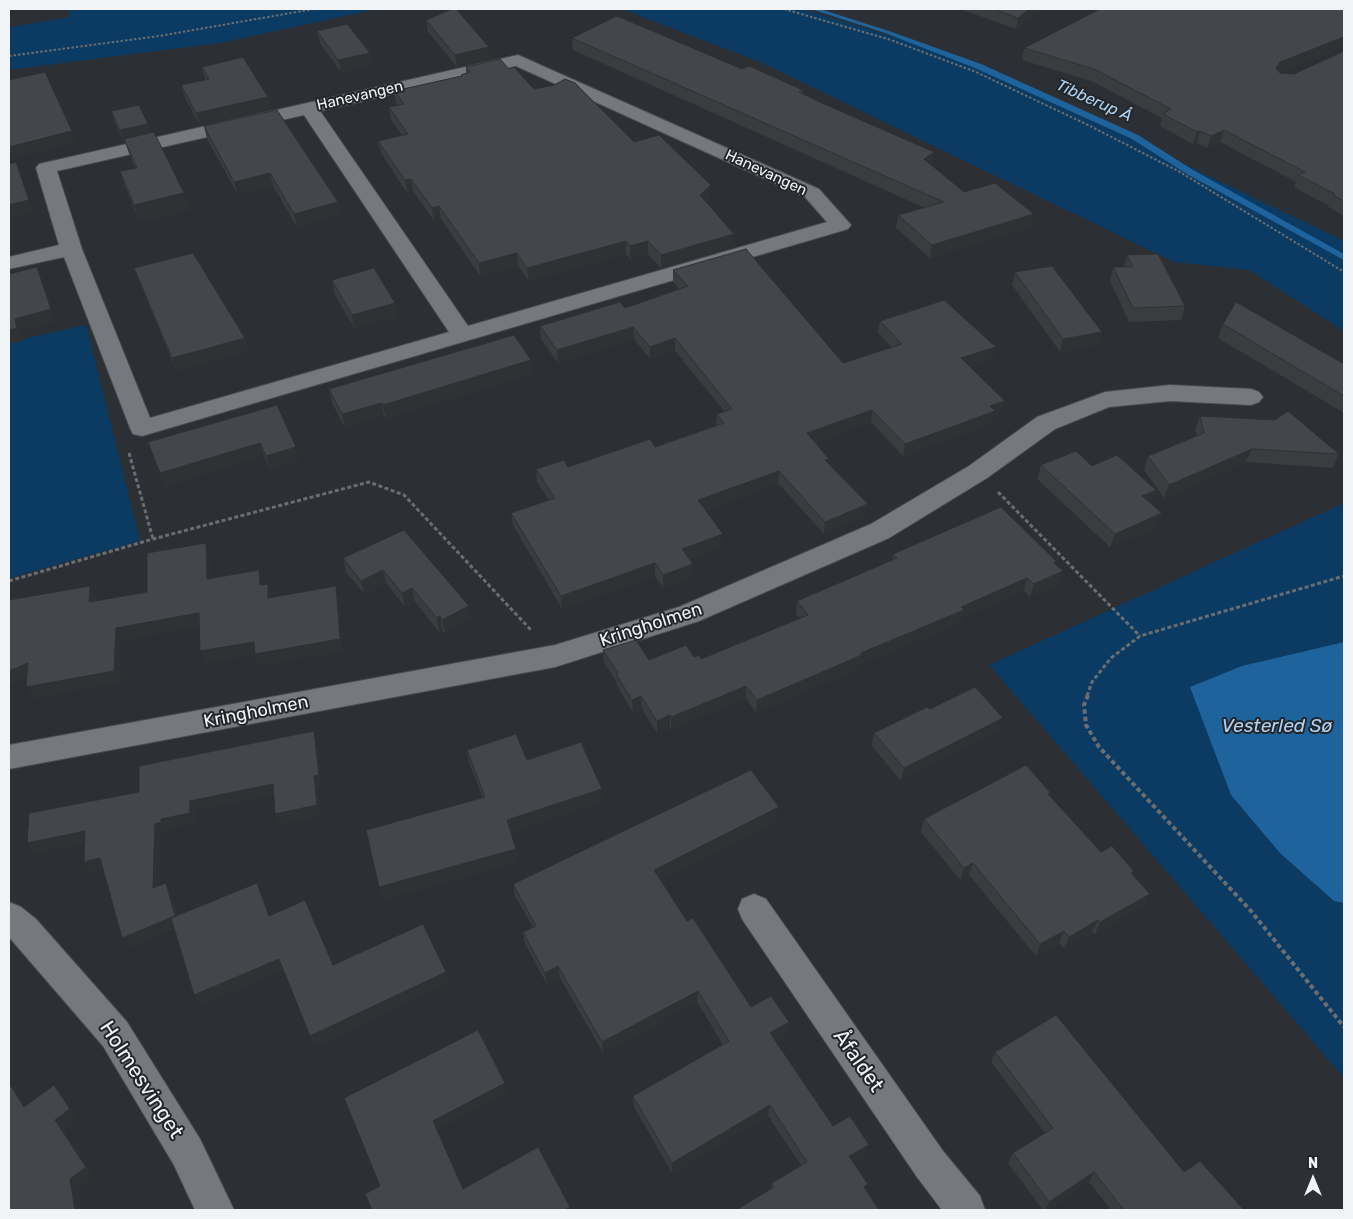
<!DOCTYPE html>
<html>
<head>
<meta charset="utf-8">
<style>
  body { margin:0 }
  #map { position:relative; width:1353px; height:1219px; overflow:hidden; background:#2c2f33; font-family:Rubik,sans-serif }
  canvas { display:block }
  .frame { position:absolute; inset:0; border:10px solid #f1f4f6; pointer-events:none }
  .north { position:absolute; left:1288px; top:1154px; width:50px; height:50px; -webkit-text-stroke:4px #222529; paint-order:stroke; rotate:0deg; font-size:14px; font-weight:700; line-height:20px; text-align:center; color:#f1f4f6 }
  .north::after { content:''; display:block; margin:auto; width:18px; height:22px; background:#f1f4f6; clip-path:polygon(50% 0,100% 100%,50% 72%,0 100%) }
</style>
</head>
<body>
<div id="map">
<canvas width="1353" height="1219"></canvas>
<div class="frame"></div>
<div class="north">N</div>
</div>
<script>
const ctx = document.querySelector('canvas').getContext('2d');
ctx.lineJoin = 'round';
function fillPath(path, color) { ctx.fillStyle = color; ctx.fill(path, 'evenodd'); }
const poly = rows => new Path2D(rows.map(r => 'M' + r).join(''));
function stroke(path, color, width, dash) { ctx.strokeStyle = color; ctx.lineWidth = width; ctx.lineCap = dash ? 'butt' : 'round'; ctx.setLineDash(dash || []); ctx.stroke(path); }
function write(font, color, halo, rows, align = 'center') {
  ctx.font = font + ' Rubik,sans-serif'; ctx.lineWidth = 4; ctx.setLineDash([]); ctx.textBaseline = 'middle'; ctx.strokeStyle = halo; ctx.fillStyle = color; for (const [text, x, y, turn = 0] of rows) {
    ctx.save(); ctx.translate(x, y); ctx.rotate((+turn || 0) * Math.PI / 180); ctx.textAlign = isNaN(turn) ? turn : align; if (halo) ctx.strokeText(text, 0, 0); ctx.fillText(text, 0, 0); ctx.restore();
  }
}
fillPath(poly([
  [69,9,378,9,220,43,9,70,9,27,70,17],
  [622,9,804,9,939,51,1123,135,1344,241,1344,331,1249,270,1174,262,760,62],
  [86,325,140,541,9,578,9,342],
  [1344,503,1344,642,1242,666,1334,901,1344,903,1344,1078,989,665]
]), '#0b3b63');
fillPath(poly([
  [1344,642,1344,903,1334,901,1280,853,1231,795,1190,687,1242,666]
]), '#1f639d');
fillPath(poly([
  [811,9,820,9,889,31,981,64,1138,135,1193,170,1344,254,1344,260,1187,174,1132,139,975,68,885,33,811,9]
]), '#1f639d');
const minor = poly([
  [518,55,819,189,851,225,848,229,142,436,133,434,130,428,64,257,9,269,9,257,59,245,36,168,39,164,518,55],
  [516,66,805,197,827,222,468,326,320,111,516,66],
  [304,115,449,332,150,418,82,249,57,171,304,115],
  [1170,385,1251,389,1259,392,1263,397,1259,402,1251,405,1170,401,1109,407,1055,429,987,478,889,538,699,621,555,667,9,769,9,745,555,645,679,607,871,524,969,466,1037,417,1105,392,1170,385],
  [754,894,766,899,943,1151,980,1196,985,1210,942,1210,917,1177,742,919,738,909,742,899,754,894],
  [9,902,21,907,36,919,127,1022,200,1139,234,1210,195,1210,174,1165,103,1046,9,937,9,902]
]);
stroke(minor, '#494c4f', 2);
stroke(poly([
  [784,9,891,40,976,72,1088,125,1180,172,1344,272],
  [9,56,159,36,314,9]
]), '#6b6e71', 2, [2.5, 2]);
stroke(poly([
  [129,453,153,539],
  [998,492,1140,636],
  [9,581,153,539,369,482,404,495,531,630],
  [1087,696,1092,682,1111,658,1140,636,1344,576]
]), '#6b6e71', 3, [4, 2.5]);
stroke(poly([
  [1088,695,1084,705,1086,725,1099,747,1251,911,1344,1027]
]), '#6b6e71', 4, [4.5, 3]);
fillPath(minor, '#75797e');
fillPath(poly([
  [960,9,1042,9,1016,29],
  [426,20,491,59,457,67,428,32],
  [317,31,370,53,372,65,341,72,320,43],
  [572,38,742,69,803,90,803,94,816,101,934,152,932,164,931,165,964,192,1032,227,930,258,896,228,898,215,925,208,573,50],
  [1344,47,1279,73,1294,74,1344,51,1344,216,1328,207,1329,206,1294,187,1296,182,1220,142,1207,148,1197,143,1193,144,1160,126,1162,118,1091,81,1022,60,1024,48],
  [202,67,268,97,271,109,200,125,185,98,181,85,205,80],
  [466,67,509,69,534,89,634,142,710,198,706,202,734,234,734,247,661,268,648,254,630,259,626,254,529,281,518,266,480,276,441,219,434,221,413,191,407,193,381,153,378,141,402,135,391,120,389,107,398,105,396,103,394,91,461,76,461,75,466,73],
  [111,111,151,132,184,193,189,211,140,223,126,190,120,171,135,168,130,156,125,142,124,143,115,123],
  [204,126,341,215,297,227,273,186,238,195,207,139],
  [1127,255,1185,306,1181,320,1129,322,1110,281,1113,267,1124,267],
  [134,268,249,351,176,371,139,281],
  [673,270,843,363,892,348,878,333,880,321,994,359,970,367,1002,413,994,416,992,424,903,456,871,422,815,443,828,463,866,516,824,534,778,483,705,510,722,547,689,559,693,564,693,576,663,588,655,576,562,609,513,525,511,513,549,500,537,482,536,469,568,467,655,447,716,426,717,414,724,411,675,351,650,359,634,339,558,363,541,339,540,326,625,308,679,289,673,282],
  [1015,272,1102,332,1098,345,1060,352,1012,285],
  [332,280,395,303,397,316,354,328,334,293],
  [1223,324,1344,364,1344,413,1218,338],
  [533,374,386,419,384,416,345,428,332,403,329,389],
  [277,405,300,460,270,470,264,456,165,486,148,442],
  [1200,416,1339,454,1333,468,1246,462,1164,498,1144,470,1148,456,1197,436,1195,429],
  [1041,465,1092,466,1156,490,1151,504,1162,513,1157,527,1110,547,1037,479],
  [404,530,469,606,471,620,445,633,442,630,439,632,415,602,405,607,386,583,364,594,346,572,343,558],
  [893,554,1056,561,1055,564,1059,584,1030,597,1024,591,962,618,961,623,860,665,860,668,756,713,746,698,671,730,670,728,657,733,642,709,633,713,617,686,616,681,604,663,603,650,649,660,694,657,701,659,800,618,796,614,797,601,892,560],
  [930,709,1000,731,901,781,872,746,874,733],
  [467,750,527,760,603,802,511,832,516,849,518,862,383,900,483,798,469,763],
  [1049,795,1101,852,1134,871,1132,874,1144,906,1095,934,1092,932,1064,949,1059,943,1036,956,969,875,960,880,921,832,924,819],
  [778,820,660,879,687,921,751,1007,789,1022,788,1033,775,1041,833,1126,866,1155,854,1162,771,1189,772,1183,801,1165,768,1116,672,1173,634,1107,633,1096,723,1045,697,1002,603,1053,560,978,547,984,525,944,523,932,533,927,515,896,513,884],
  [995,1052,1184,1172,1244,1210,1111,1210,1089,1182,1046,1210,1043,1210,1008,1163,1013,1153,1045,1133,991,1062]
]), '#3a3c40');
fillPath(poly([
  [1029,9,1042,9,1016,29,1018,18],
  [1344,37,1344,47,1276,74,1276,68,1280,62],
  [489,47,491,59,457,67,455,55],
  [370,53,372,65,341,72,338,60],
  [268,97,271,109,200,125,196,113],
  [148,124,152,136,124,139,125,142,124,143,120,130],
  [1224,130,1220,142,1207,148,1211,136],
  [72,131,76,143,9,160,9,147],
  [1200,131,1197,143,1193,144,1197,132],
  [934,152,932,164,922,171,924,159],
  [16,162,34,213,9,219,9,205],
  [270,173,273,186,238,195,234,182],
  [411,179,413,191,407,193,405,180],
  [711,185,710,198,700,207,700,195],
  [184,193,189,211,140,223,134,205],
  [338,202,341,215,297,227,294,214],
  [439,206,441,219,434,221,432,208],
  [1034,214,1032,227,930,258,932,245],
  [734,234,734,247,661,268,661,255],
  [626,241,626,254,529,281,527,268],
  [648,241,648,254,630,259,630,246],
  [517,253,518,266,480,276,479,263],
  [37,267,56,322,20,332,23,341,9,344,9,330,15,319],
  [395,303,397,316,354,328,352,315],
  [633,327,634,339,558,363,557,350],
  [1102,332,1098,345,1060,352,1063,339],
  [245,338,249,351,176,371,172,358],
  [675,338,675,351,650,359,650,347],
  [996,347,994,359,959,371,961,358],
  [531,360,533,374,386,419,383,405],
  [1005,401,1002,413,994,416,992,424,903,456,905,444,990,406],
  [382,403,384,416,345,428,342,414],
  [872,410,871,422,806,446,807,433],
  [260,443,264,456,165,486,160,473],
  [296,447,300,460,270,470,266,456],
  [1252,449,1246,462,1164,498,1169,485],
  [779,471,778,483,698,512,698,500],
  [1156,490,1151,504,1142,496],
  [868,504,866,516,824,534,825,522],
  [1162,513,1157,527,1110,547,1115,534],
  [723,534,722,547,682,561,682,549],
  [206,543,210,556,212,592,207,579],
  [655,563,655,576,562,609,561,596],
  [693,564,693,576,663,588,663,575],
  [259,570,263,582,264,598,260,585],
  [383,570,386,583,364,594,361,581],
  [1063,571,1059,584,1030,597,1034,584],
  [1027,578,1024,591,962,618,961,623,860,665,860,668,756,713,757,700,961,607],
  [268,584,272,596,273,611,268,598],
  [90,586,96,599,95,615,89,602],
  [336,586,339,599,343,652,259,666,255,655,205,664,200,651,254,642],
  [412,588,415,602,405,607,402,593],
  [469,606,471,620,445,633,442,620],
  [199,613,204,626,121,641,120,683,33,699,26,687,116,628],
  [440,616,442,630,439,632,437,618],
  [28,663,35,676,9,686,9,671],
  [746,686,746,698,671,730,671,717],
  [641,696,642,709,633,713,632,700],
  [670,715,670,728,657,733,657,721],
  [1003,718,1000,731,901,781,904,768],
  [314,731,318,743,322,786,318,787,321,817,279,825,275,814],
  [273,784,278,795,195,812,195,824,167,830,167,834,161,835,159,899,153,888,155,824,190,801],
  [602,789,603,802,509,833,507,820],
  [779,807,778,820,654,882,654,870],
  [85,831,92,842,34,854,27,843],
  [516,849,518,862,383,900,379,887],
  [100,858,107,869,90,873,84,862],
  [973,863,969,875,960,880,964,868],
  [166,883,171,894,181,927,129,948,122,938],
  [1150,894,1144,906,1095,934,1100,922],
  [1098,920,1092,932,1064,949,1069,937],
  [1064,931,1059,943,1036,956,1040,944],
  [279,959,284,971,200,1006,194,995],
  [558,966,560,978,547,984,545,973],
  [446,972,449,984,315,1048,310,1036],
  [698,991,697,1002,603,1053,602,1042],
  [789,1022,788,1033,769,1044,770,1033],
  [505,1083,508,1093,436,1131,433,1121],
  [54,1085,63,1096,78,1120,64,1130,94,1177,79,1189,83,1210,75,1210,55,1120],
  [11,1086,20,1097,33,1118,24,1107],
  [770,1105,768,1116,672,1173,672,1163],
  [869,1145,866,1155,847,1166,849,1156],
  [1094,1172,1089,1182,1045,1210,1049,1202]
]), '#2f3134');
const building = poly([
  [452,9,456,9,489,47,455,55,426,20,452,9],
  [994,9,1029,9,1018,18,994,9],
  [1100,9,1344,9,1344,37,1280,62,1276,68,1280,73,1294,74,1344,51,1344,201,1333,195,1335,194,1298,175,1305,172,1224,130,1211,136,1200,131,1197,132,1163,114,1166,113,1165,112,1171,109,1094,69,1024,48,1100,9],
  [617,16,742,69,749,66,803,90,799,92,816,100,815,100,934,152,924,159,964,192,995,183,1034,214,932,245,898,215,944,202,572,38,617,16],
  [347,24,370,53,338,60,317,31,347,24],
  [243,57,268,97,196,113,181,85,209,79,202,67,243,57],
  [500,59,509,69,514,67,534,89,554,85,565,79,575,83,634,142,659,135,711,185,700,195,734,234,661,255,648,241,630,246,626,241,527,268,517,253,479,263,439,206,432,208,411,179,405,180,378,141,408,134,389,107,404,104,394,91,462,76,461,75,470,72,466,67,500,59],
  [45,72,72,131,9,147,9,80,45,72],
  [139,105,148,124,120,130,111,111,139,105],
  [277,110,338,202,294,214,270,173,234,182,204,126,277,110],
  [154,132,184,193,134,205,120,171,137,168,124,139,154,132],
  [16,162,29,200,9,205,9,164,16,162],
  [746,249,843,363,902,344,880,321,944,300,996,347,961,358,1005,401,990,406,995,411,905,444,872,410,807,433,829,459,825,460,868,504,825,522,779,471,698,500,723,534,682,549,693,564,663,575,655,563,561,596,511,513,555,498,536,469,564,460,568,467,650,439,655,447,724,423,717,414,732,409,675,338,650,347,633,327,557,350,540,326,620,302,625,308,688,286,673,270,746,249],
  [193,253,245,338,172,358,134,268,193,253],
  [1158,254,1185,306,1133,308,1113,267,1133,267,1127,255,1158,254],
  [1052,266,1102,332,1063,339,1015,272,1052,266],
  [37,267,51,309,15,319,17,328,9,330,9,274,37,267],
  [374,268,395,303,352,315,332,280,374,268],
  [1236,302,1344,364,1344,396,1223,324,1236,302],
  [514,335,531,360,383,405,382,403,342,414,329,389,514,335],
  [277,405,296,447,266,456,260,443,160,473,148,442,277,405],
  [1288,411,1339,454,1252,449,1169,485,1148,456,1204,433,1200,416,1275,420,1288,411],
  [1076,451,1092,466,1117,455,1156,490,1142,496,1162,513,1115,534,1041,465,1076,451],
  [1001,507,1056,561,1054,563,1063,571,1034,584,1027,578,961,607,964,610,861,653,862,655,757,700,746,686,671,717,670,715,657,721,641,696,632,700,616,674,618,673,603,650,636,640,649,660,686,645,694,657,699,655,701,659,808,615,797,601,897,558,893,554,1001,507],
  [404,530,469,606,442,620,440,616,437,618,412,588,402,593,383,570,361,581,343,558,404,530],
  [206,543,207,579,259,570,260,585,268,584,268,598,336,586,340,639,255,654,254,642,200,651,199,613,116,628,114,671,26,687,28,663,9,671,9,600,90,586,89,602,147,592,147,553,206,543],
  [975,687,1003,718,904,768,874,733,927,707,930,709,975,687],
  [314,731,319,775,314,776,317,805,275,814,273,784,190,801,190,813,161,819,161,822,155,824,153,888,166,883,175,916,122,938,100,858,84,862,85,831,27,843,29,813,139,792,139,766,314,731],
  [516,734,527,760,581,742,602,789,507,820,516,849,379,887,366,830,485,797,467,750,516,734],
  [1026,765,1050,792,1048,794,1101,852,1112,846,1134,871,1131,873,1150,894,1100,922,1098,920,1069,937,1064,931,1040,944,973,863,964,868,924,819,1026,765],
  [751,770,779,807,654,870,687,921,693,918,751,1007,771,996,789,1022,770,1033,833,1126,850,1116,869,1145,849,1156,868,1184,864,1187,879,1210,736,1210,774,1187,772,1183,807,1162,770,1105,672,1163,633,1096,729,1041,698,991,602,1042,558,966,545,973,523,932,536,926,513,884,751,770],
  [257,883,269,916,305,900,333,965,423,924,446,972,310,1036,279,959,194,995,171,918,257,883],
  [1056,1015,1184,1172,1200,1161,1244,1210,1124,1210,1094,1172,1049,1202,1013,1153,1053,1128,995,1052,1056,1015],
  [478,1030,505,1083,433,1121,463,1189,538,1147,570,1207,565,1210,372,1210,365,1194,380,1186,344,1098,478,1030],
  [54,1085,70,1109,55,1120,86,1167,70,1179,75,1210,9,1210,9,1088,11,1086,24,1107,54,1085]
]);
fillPath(building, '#43464a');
stroke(building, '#2f3134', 1);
write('15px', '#f1f4f6', '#222529', [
  ["Hanevangen",360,96,-13],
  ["Hanevangen",766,173,25]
]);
write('italic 16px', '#b1d2f3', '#222529', [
  ["Tibberup Å",1094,101,24]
]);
write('18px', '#f1f4f6', '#222529', [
  ["Kringholmen",651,625,-18],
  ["Kringholmen",256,712,-11]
]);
write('italic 19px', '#b1d2f3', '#222529', [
  ["Vesterled Sø",1277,727]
]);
write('21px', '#f1f4f6', '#222529', [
  ["Åfaldet",858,1061,55],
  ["Holmesvinget",141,1080,57]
]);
</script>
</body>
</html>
